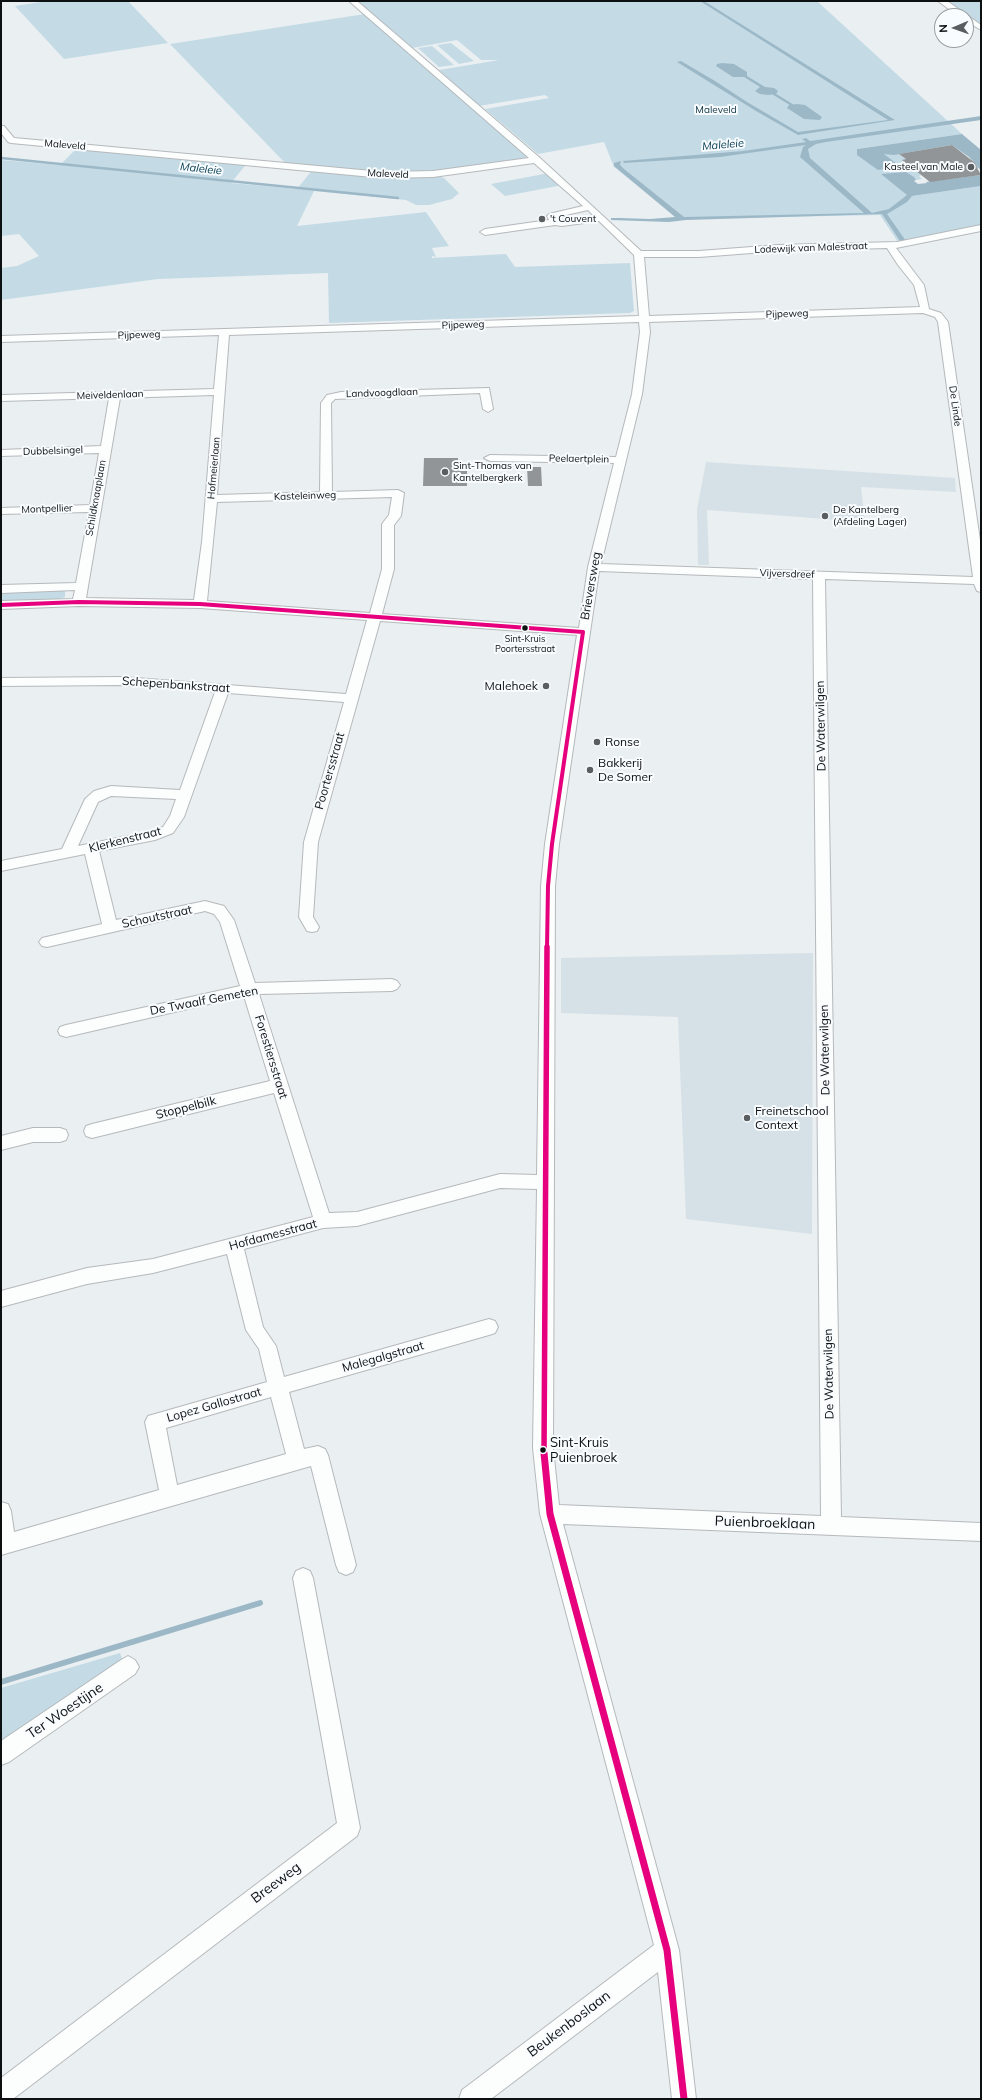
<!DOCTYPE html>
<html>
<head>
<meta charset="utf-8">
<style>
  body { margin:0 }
  #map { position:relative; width:982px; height:2100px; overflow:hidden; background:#eaeff2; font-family:Mulish,sans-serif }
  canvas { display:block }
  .frame { position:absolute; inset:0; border:2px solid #0d1011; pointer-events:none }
  .north { position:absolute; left:934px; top:8px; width:40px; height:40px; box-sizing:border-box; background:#f8fcfe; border:1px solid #9a9e9f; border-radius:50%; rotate:268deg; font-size:11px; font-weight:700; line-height:16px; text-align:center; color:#0d1011 }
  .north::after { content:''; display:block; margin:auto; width:14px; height:18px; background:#5a5e60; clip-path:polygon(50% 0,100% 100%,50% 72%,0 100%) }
</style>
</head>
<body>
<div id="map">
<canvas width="982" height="2100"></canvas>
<div class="frame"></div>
<div class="north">N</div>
</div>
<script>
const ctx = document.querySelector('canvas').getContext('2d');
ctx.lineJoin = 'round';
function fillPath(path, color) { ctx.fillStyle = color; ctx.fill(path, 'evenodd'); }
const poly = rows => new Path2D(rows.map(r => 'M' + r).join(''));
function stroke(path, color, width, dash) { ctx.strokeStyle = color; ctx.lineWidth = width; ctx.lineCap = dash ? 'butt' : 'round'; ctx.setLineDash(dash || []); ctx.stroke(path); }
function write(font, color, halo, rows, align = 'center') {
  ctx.font = font + ' Mulish,sans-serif'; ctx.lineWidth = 4; ctx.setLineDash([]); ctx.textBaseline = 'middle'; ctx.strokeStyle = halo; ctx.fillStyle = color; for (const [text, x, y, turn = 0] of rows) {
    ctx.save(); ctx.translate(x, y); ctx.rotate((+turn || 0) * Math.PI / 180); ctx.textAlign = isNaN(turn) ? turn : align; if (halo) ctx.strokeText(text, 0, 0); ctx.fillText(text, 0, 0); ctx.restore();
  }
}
fillPath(poly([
  [706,462,955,478,956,492,861,487,865,522,707,510,709,565,698,565,697,509],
  [813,953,812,1234,686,1219,678,1017,561,1013,561,958]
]), '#d6e1e7');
fillPath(poly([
  [47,1,128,1,168,43,64,59,15,6],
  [357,1,817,1,962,134,857,149,901,167,883,154,899,154,906,159,903,160,921,175,919,176,922,179,916,180,906,172,912,196,981,186,981,225,898,242,880,215,679,219,614,167,604,142,538,154,485,109,549,98,545,95,479,106,439,70,499,60,481,60,457,40,412,48],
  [937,1,981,1,981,31,966,21,966,16,959,16],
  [365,14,527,155,523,161,434,175,444,178,459,193,452,199,429,205,416,205,406,200,314,191,297,226,426,212,449,246,432,248,436,257,432,256,432,258,506,254,515,267,630,263,634,311,630,313,329,323,328,273,158,279,1,300,1,268,17,266,39,256,19,234,1,236,1,160,60,165,79,146,248,162,231,183,297,189,313,169,288,166,170,44],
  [451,43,474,61,459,64,437,45],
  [432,46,454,65,439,67,418,48],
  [549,173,563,185,505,196,491,184],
  [62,589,65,591,65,597,56,600,1,602,1,591],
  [120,1653,123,1662,1,1744,1,1688]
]), '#c4dbe6');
fillPath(poly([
  [700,1,704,1,895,120,798,135,756,111,677,62,681,61,715,81,747,102,798,132,888,120],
  [722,63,734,64,747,72,747,76,765,87,774,88,778,91,776,94,768,95,760,94,755,91,760,87,744,77,733,77,716,66,717,64],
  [797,104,805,105,822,117,820,120,804,119,787,108,789,105],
  [981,116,981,120,826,142,816,144,808,149,810,158,872,213,889,209,907,195,881,174,906,172,914,177,916,180,914,181,918,184,927,183,926,182,981,175,981,186,912,196,907,202,887,214,906,241,900,241,882,214,686,220,669,222,611,220,611,218,620,218,650,219,675,217,614,166,614,163,621,161,620,165,624,169,684,217,864,213,800,157,803,147,806,145,720,157,624,163,623,161,743,151,806,142,802,139,806,138,810,141],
  [962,134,981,150,981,170,971,163,974,162,969,157,952,145,894,155,884,154,901,167,878,170,857,155,857,149]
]), '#9cb8c7');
stroke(poly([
  [774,94,792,105],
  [1,158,398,198]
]), '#9cb8c7', 2.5);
stroke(poly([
  [1,1682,260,1603]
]), '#9cb8c7', 6);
fillPath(poly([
  [952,145,974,162,981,175,930,182,902,160,906,159,899,154],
  [424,458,458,458,458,465,467,468,467,486,423,486],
  [527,467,541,467,542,486,528,486]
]), '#919597');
const street = poly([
  [349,1,357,1,540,158,641,251,699,251,778,245,897,242,981,225,981,231,896,248,924,285,929,309,941,313,948,322,981,547,981,592,977,591,974,584,825,579,841,1517,981,1523,981,1541,563,1524,679,1950,696,2099,672,2099,658,1972,491,2099,459,2099,462,2090,654,1945,540,1514,533,1448,537,1189,500,1188,357,1226,323,1228,244,1249,263,1327,276,1346,284,1377,489,1319,495,1321,498,1327,495,1333,489,1335,289,1392,304,1449,318,1446,325,1449,328,1455,356,1565,353,1572,346,1575,339,1572,336,1565,311,1466,1,1555,1,1502,8,1504,11,1511,14,1532,159,1490,145,1422,148,1416,267,1382,259,1349,246,1330,227,1254,153,1273,87,1284,1,1307,1,1291,87,1268,153,1259,313,1217,274,1093,92,1138,86,1136,84,1131,86,1126,92,1124,270,1081,244,996,66,1037,60,1035,58,1031,60,1027,66,1025,240,986,220,922,214,914,205,911,47,947,42,946,39,942,42,938,102,924,85,854,1,871,1,861,62,849,85,799,94,791,111,786,180,790,215,692,122,685,1,686,1,678,122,677,346,694,367,620,200,608,79,606,1,609,1,601,73,599,75,590,1,593,1,585,76,583,89,512,1,514,1,508,90,505,99,453,1,456,1,450,101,446,109,398,1,401,1,395,214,389,219,335,1,342,1,336,639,316,634,255,599,221,562,226,555,225,485,235,480,232,485,229,549,220,547,216,549,214,583,206,534,163,433,177,383,178,11,143,8,142,1,133,1,126,4,126,14,138,383,172,433,171,529,158,349,1],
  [588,210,594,216,562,220,557,217,588,210],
  [887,248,898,265,914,285,920,307,649,316,644,257,699,257,778,251,887,248],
  [923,313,935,317,938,322,973,577,601,564,642,394,650,332,649,322,923,313],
  [639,322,640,332,632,394,616,457,490,455,484,458,490,461,614,463,588,567,579,628,382,614,394,569,394,525,401,516,404,493,398,490,332,492,331,403,335,399,480,393,483,409,488,412,493,409,489,388,341,392,327,395,321,403,320,492,217,495,229,335,639,322],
  [214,395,202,542,194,600,86,598,120,398,214,395],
  [392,497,389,515,382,524,382,569,370,613,207,601,217,502,392,497],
  [599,571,813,579,821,1516,559,1505,553,1448,555,886,559,844,599,571],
  [380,621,577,635,545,844,541,886,537,1175,500,1174,357,1212,329,1213,259,994,392,991,397,989,400,985,397,981,392,979,255,983,234,920,224,906,205,901,116,920,99,851,155,840,173,833,184,817,228,693,344,702,304,842,299,917,307,931,312,932,317,931,319,927,313,917,318,842,380,621],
  [111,796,176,799,170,816,163,827,152,831,78,846,98,802,111,796],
  [271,1397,286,1454,177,1485,166,1428,271,1397],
  [938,1,947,1,981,25,981,30,966,21,966,16,958,16,938,1],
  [33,1128,60,1128,66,1130,68,1135,66,1140,60,1142,33,1142,1,1150,1,1136,33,1128],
  [303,1568,310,1571,313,1578,360,1828,357,1836,13,2099,1,2099,1,2078,337,1823,293,1578,296,1571,303,1568],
  [128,1656,135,1660,139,1667,135,1674,9,1762,1,1765,1,1741,121,1660,128,1656]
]);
stroke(street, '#b5b9bb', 2);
fillPath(street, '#fcfdfd');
stroke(poly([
  [1,605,79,602,200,604,583,632],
  [547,948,548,886,552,844,583,632]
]), '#e6007e', 4);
stroke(poly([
  [544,1454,547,947]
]), '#e6007e', 5.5);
stroke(poly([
  [544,1453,550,1514,667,1950,684,2099]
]), '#e6007e', 7);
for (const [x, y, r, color] of [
  [971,167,4,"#5a5e60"],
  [542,219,4,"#5a5e60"],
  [445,472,4,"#5a5e60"],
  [825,516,4,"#5a5e60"],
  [525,628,3.5,"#0d1011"],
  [546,686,4,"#5a5e60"],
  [597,742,4,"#5a5e60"],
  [590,770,4,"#5a5e60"],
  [747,1118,4,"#5a5e60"],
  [543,1450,3.5,"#0d1011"]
]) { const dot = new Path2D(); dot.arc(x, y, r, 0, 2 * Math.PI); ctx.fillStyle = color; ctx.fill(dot); stroke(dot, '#f8fcfe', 1.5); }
write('9px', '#0d1011', '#f8fcfe', [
  ["Sint-Kruis",525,639],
  ["Poortersstraat",525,649]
]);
write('10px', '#0e3241', '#f8fcfe', [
  ["Maleveld",716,110]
]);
write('10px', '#0d1011', '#f8fcfe', [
  ["Maleveld",65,145,5],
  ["Maleveld",388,174,3],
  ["Lodewijk van Malestraat",811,248,-2],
  ["Pijpeweg",787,314,-2],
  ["Pijpeweg",463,325,-2],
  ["Pijpeweg",139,335,-2],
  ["Landvoogdlaan",382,393,-2],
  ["Meiveldenlaan",110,395,-2],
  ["De Linde",955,406,82],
  ["Dubbelsingel",53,451,-2],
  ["Peelaertplein",579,459,1],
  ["Hofmeierlaan",214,468,-85],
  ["Kasteleinweg",305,496,-2],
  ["Schildknaaplaan",96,498,-80],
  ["Montpellier",47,509,-2],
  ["Vijversdreef",787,574,2]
]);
write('10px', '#0d1011', '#f8fcfe', [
  ["Kasteel van Male",963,167,"right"],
  ["'t Couvent",550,219],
  ["Sint-Thomas van",453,466],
  ["Kantelbergkerk",453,478],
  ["De Kantelberg",833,510],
  ["(Afdeling Lager)",833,522]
], 'left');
write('italic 11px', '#0b4156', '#f8fcfe', [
  ["Maleleie",723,145,-5],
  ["Maleleie",201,169,6]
]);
write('12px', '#0d1011', '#f8fcfe', [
  ["Brieversweg",591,586,-80],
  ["Schepenbankstraat",176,685,4],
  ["De Waterwilgen",821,726,-91],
  ["Poortersstraat",330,771,-74],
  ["Klerkenstraat",125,840,-14],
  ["Schoutstraat",157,917,-12],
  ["De Twaalf Gemeten",204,1001,-11],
  ["De Waterwilgen",825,1050,-91],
  ["Forestiersstraat",271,1057,73],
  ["Stoppelbilk",186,1108,-14],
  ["Hofdamesstraat",273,1235,-15],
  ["Malegalgstraat",383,1357,-16],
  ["De Waterwilgen",829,1374,-91],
  ["Lopez Gallostraat",214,1405,-16]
]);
write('12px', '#0d1011', '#f8fcfe', [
  ["Malehoek",538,686,"right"],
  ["Ronse",605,742],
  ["Bakkerij",598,763],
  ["De Somer",598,777],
  ["Freinetschool",755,1111],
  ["Context",755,1125]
], 'left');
write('13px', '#0d1011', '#f8fcfe', [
  ["Sint-Kruis",550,1443],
  ["Puienbroek",550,1458]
], 'left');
write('14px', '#0d1011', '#f8fcfe', [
  ["Puienbroeklaan",765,1523,2],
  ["Ter Woestijne",65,1711,-34],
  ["Breeweg",276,1883,-37],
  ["Beukenboslaan",569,2024,-37]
]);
</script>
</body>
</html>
